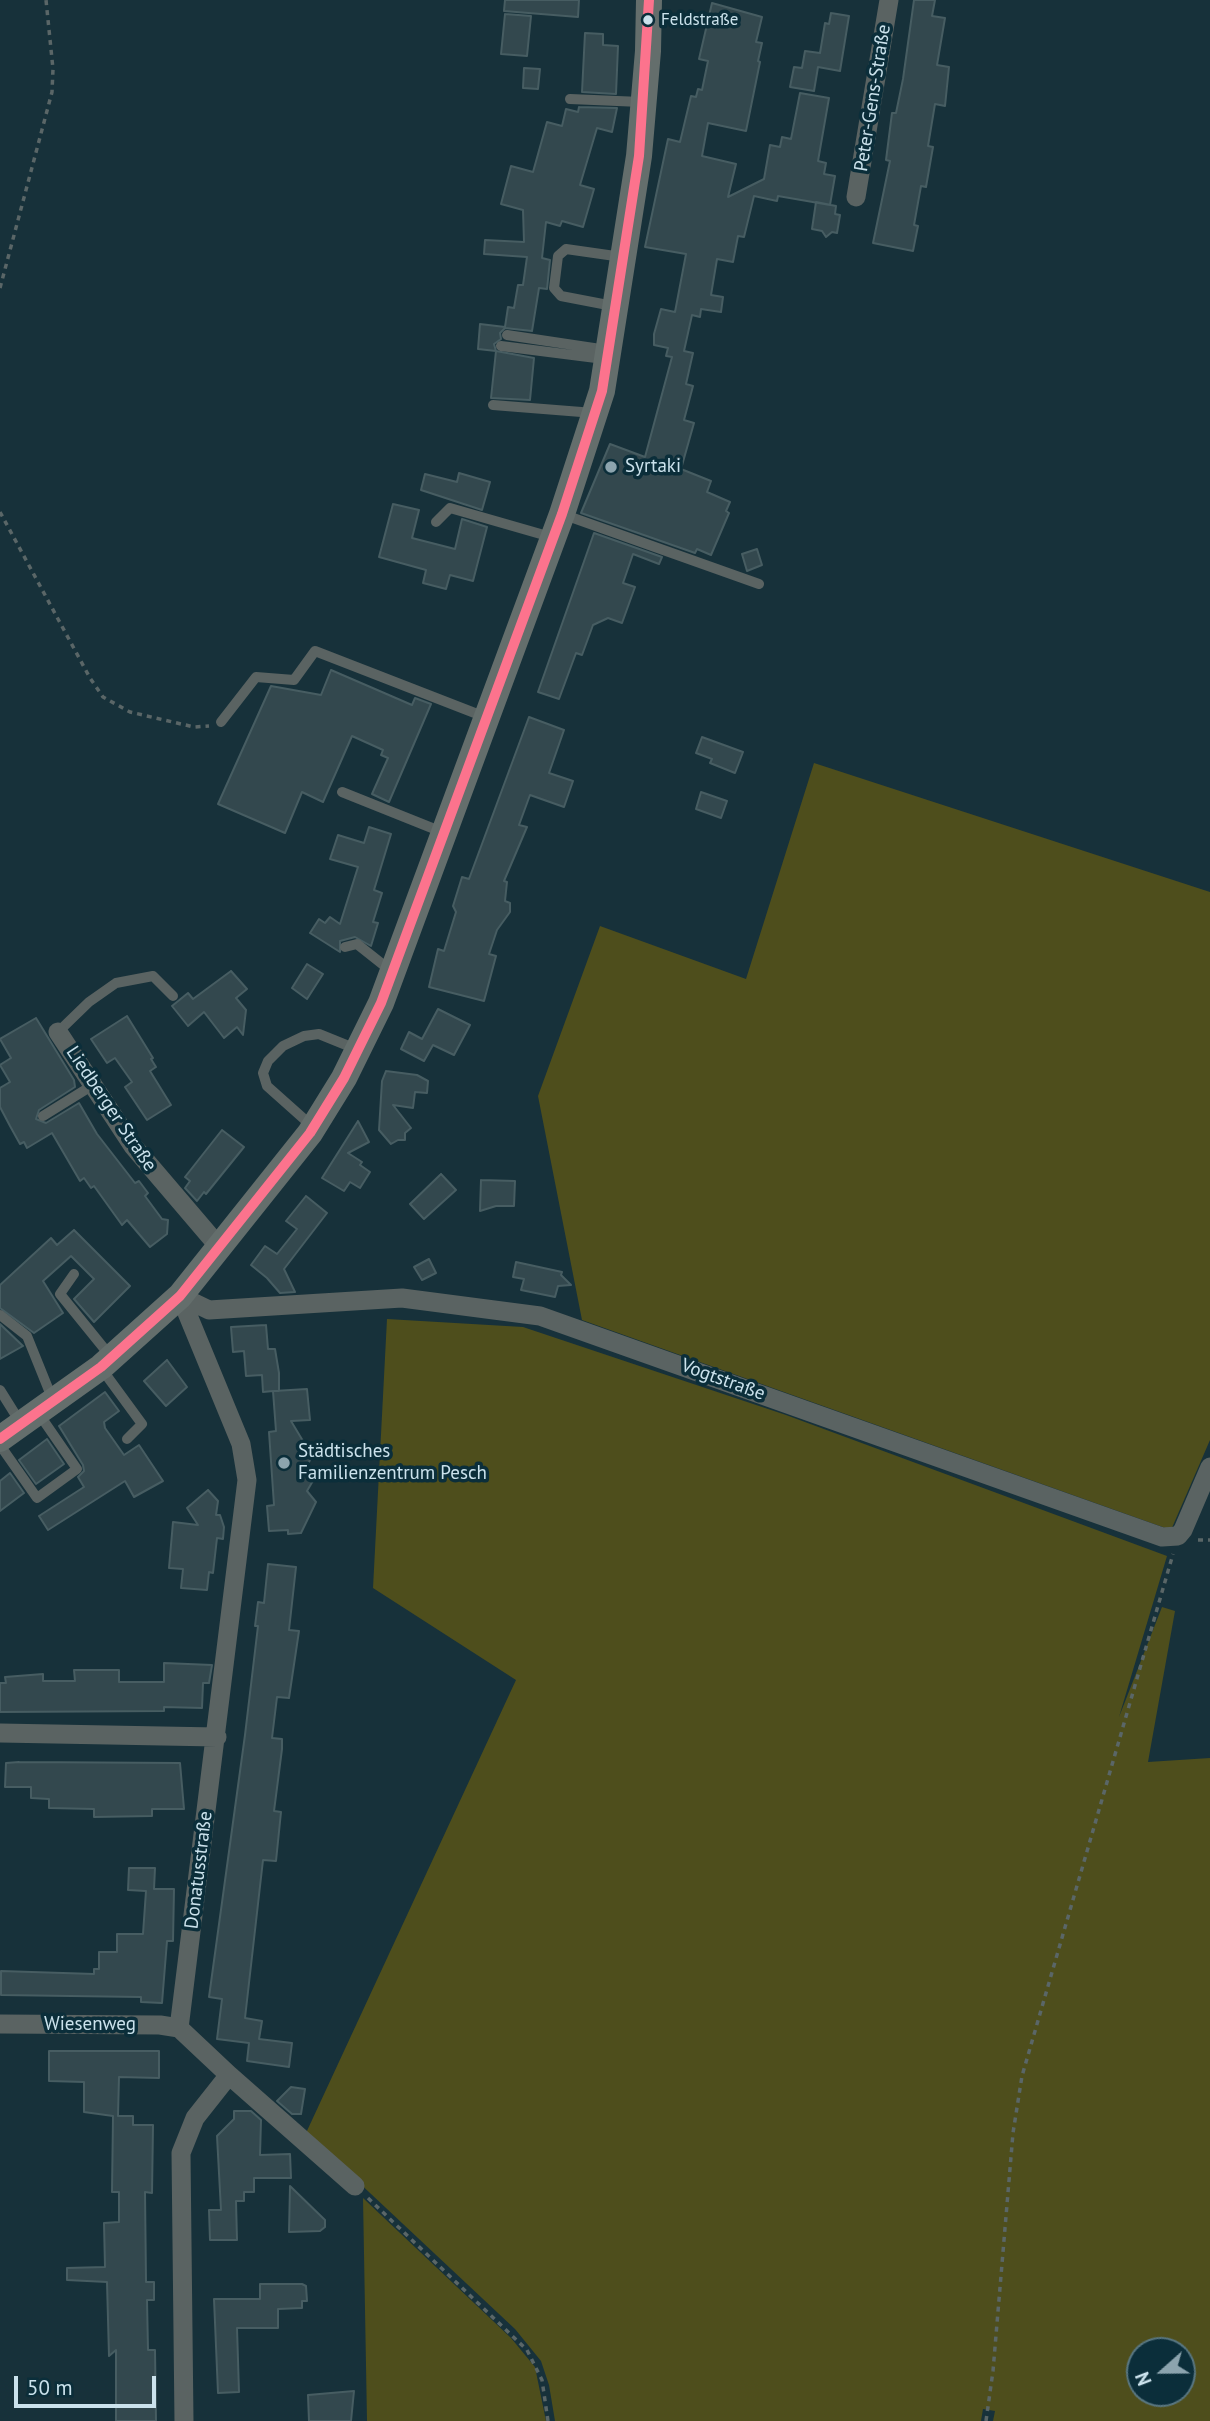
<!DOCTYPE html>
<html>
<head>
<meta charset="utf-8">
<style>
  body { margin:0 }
  #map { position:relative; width:1210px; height:2421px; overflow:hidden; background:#17313a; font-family:"PT Sans",sans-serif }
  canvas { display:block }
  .north { position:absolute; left:1126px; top:2337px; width:70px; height:70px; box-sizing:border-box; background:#0b2e3a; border:2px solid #587681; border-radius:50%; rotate:249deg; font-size:19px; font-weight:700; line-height:28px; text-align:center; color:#cbe2ec }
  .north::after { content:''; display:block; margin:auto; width:24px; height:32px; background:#8ca4ae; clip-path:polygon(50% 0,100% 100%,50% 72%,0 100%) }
  .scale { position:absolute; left:14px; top:2376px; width:142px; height:32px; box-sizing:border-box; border:4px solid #cbe2ec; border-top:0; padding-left:9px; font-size:21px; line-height:24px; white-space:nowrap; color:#cbe2ec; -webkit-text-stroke:5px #0b2e3a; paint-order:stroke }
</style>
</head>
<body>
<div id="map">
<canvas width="1210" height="2421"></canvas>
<div class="north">N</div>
<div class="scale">50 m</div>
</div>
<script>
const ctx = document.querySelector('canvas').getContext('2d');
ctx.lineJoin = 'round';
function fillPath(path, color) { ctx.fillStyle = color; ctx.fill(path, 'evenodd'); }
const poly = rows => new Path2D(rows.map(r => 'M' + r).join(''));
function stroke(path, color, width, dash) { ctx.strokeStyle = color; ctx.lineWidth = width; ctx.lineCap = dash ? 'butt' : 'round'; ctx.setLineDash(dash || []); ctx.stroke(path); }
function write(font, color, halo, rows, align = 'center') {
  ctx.font = font + ' "PT Sans",sans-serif'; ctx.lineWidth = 7; ctx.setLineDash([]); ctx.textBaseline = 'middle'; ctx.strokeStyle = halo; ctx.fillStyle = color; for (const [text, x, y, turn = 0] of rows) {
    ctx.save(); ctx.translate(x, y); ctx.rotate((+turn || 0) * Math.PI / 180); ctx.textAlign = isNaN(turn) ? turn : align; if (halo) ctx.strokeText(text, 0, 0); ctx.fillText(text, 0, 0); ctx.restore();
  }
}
fillPath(poly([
  [814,763,1210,892,1210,1440,1171,1530,582,1320,538,1096,600,926,746,979],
  [387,1319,523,1327,786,1415,1167,1556,1119,1717,1162,1607,1175,1611,1148,1762,1210,1758,1210,2421,993,2421,995,2411,983,2409,981,2421,555,2421,549,2385,541,2361,515,2329,306,2133,516,1680,373,1588],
  [1140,2351,1182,2351,1182,2393,1140,2393],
  [363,2198,511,2338,535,2367,546,2421,367,2421]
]), '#4e4e1c');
const building = poly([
  [505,0,579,0,578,17,504,11,505,0],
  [914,0,935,0,932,16,945,18,937,65,949,67,945,106,935,104,928,146,933,147,926,187,921,186,914,225,918,226,913,251,873,243,890,161,886,160,892,113,896,113,903,79,914,0],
  [712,3,762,17,756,42,762,43,758,61,760,62,746,131,708,123,702,156,736,164,728,197,764,179,770,145,780,147,782,137,791,139,800,93,829,98,818,161,826,163,824,174,835,176,830,205,778,196,777,201,754,196,744,237,738,236,733,262,717,259,711,295,723,297,721,312,701,309,700,317,692,315,684,351,693,353,686,384,693,386,684,420,694,423,681,469,711,481,707,492,730,502,726,511,729,513,711,555,697,549,695,553,581,513,610,444,645,457,672,357,666,356,668,348,654,345,654,334,661,309,675,312,686,254,645,247,668,139,680,142,691,96,696,97,698,89,702,90,708,61,699,59,712,3],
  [831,13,849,16,840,71,818,67,814,91,790,87,794,67,802,68,805,51,820,53,825,23,829,24,831,13],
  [505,14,531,16,527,56,501,54,505,14],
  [585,33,603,34,603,45,618,46,616,94,582,92,585,33],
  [524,68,540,69,538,89,523,88,524,68],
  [579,107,617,108,612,132,597,128,580,185,594,189,583,227,562,221,560,226,546,222,542,258,550,260,547,289,539,288,532,331,505,328,500,333,501,339,494,344,496,351,478,349,480,324,505,327,508,307,514,308,518,285,523,285,527,257,484,254,485,240,524,242,523,210,501,204,511,166,533,172,547,122,562,126,566,109,578,112,579,107],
  [816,202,836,206,835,214,840,215,837,233,832,232,826,237,822,231,812,229,816,202],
  [496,351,534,358,530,400,491,398,496,351],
  [459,473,490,482,482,510,421,490,425,474,457,482,459,473],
  [393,504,419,510,412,538,455,549,462,519,487,527,473,581,450,575,446,589,423,583,426,570,379,557,393,504],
  [594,533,662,557,659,564,633,554,623,583,635,587,622,623,608,618,593,625,582,655,576,653,559,699,538,692,594,533],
  [757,549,762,565,747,571,742,554,757,549],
  [331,670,412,705,415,698,431,704,389,802,372,794,388,758,381,755,383,750,352,736,323,802,302,792,285,833,218,804,271,686,321,695,331,670],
  [529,717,564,730,549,773,573,781,564,807,530,795,519,825,527,827,504,881,507,882,505,901,510,903,510,912,497,930,489,954,496,956,484,1001,429,987,438,949,444,951,456,912,453,906,462,877,469,879,529,717],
  [702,737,743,752,735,773,710,763,712,759,696,753,702,737],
  [701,792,727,801,721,818,696,809,701,792],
  [369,827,391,834,374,890,382,893,373,922,378,923,371,946,355,937,340,941,340,952,310,933,319,919,325,923,330,917,340,924,358,867,330,859,338,835,364,843,369,827],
  [307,964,323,974,307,999,292,988,307,964],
  [231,971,247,989,236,998,246,1010,243,1035,237,1027,224,1038,204,1012,188,1026,172,1006,188,993,193,999,231,971],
  [438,1009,470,1025,454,1055,433,1045,424,1061,401,1049,409,1032,422,1039,438,1009],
  [127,1016,153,1058,151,1059,156,1067,150,1071,171,1105,147,1120,125,1087,132,1082,115,1058,107,1063,91,1039,127,1016],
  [36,1018,74,1080,75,1087,39,1110,36,1119,46,1123,79,1103,97,1134,135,1183,139,1181,148,1193,145,1196,162,1219,168,1220,167,1234,150,1247,127,1220,122,1225,94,1186,91,1188,84,1178,80,1181,52,1133,27,1148,24,1142,20,1144,10,1126,0,1107,0,1088,10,1082,0,1065,11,1058,0,1039,36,1018],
  [386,1071,417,1075,428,1081,427,1093,415,1092,413,1108,393,1105,411,1128,405,1133,405,1140,398,1140,391,1144,379,1130,382,1081,386,1071],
  [358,1121,369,1142,348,1153,362,1162,360,1165,370,1172,360,1188,350,1182,344,1191,322,1178,358,1121],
  [222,1130,244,1147,206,1194,204,1192,197,1201,185,1188,190,1181,185,1177,222,1130],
  [441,1174,456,1190,424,1219,410,1204,441,1174],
  [481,1180,515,1181,514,1206,496,1206,480,1211,481,1180],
  [306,1196,327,1213,284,1269,295,1292,280,1293,267,1278,251,1265,265,1246,277,1254,297,1229,286,1221,306,1196],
  [74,1230,130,1286,94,1322,74,1299,94,1279,71,1256,43,1281,63,1313,34,1333,0,1308,0,1285,51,1238,57,1245,74,1230],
  [429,1259,436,1273,422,1280,414,1267,429,1259],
  [516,1262,562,1272,561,1275,571,1285,558,1286,555,1297,521,1290,524,1279,513,1277,516,1262],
  [0,1324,23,1346,0,1359,0,1324],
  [266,1325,268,1349,275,1349,279,1373,279,1391,274,1391,307,1389,310,1420,291,1421,312,1456,306,1468,314,1479,307,1491,316,1502,301,1533,288,1534,288,1530,269,1531,267,1506,274,1505,269,1432,276,1431,273,1391,263,1392,262,1375,246,1376,244,1351,233,1352,231,1327,266,1325],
  [167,1360,187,1387,166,1406,144,1381,167,1360],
  [105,1392,119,1411,104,1422,105,1428,124,1455,139,1445,163,1481,134,1497,125,1481,48,1530,39,1516,84,1487,78,1477,84,1471,83,1465,59,1426,105,1392],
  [47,1439,64,1464,36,1484,19,1460,47,1439],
  [10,1473,24,1493,0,1511,0,1481,10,1473],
  [208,1490,218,1501,216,1515,220,1515,224,1527,223,1539,217,1538,213,1573,209,1572,207,1590,181,1588,183,1569,169,1568,173,1522,198,1525,187,1508,208,1490],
  [268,1564,296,1567,289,1630,299,1631,289,1698,277,1697,272,1738,282,1739,282,1749,274,1811,281,1812,276,1861,263,1860,245,2018,262,2021,259,2039,292,2043,289,2067,247,2061,249,2043,217,2039,222,1999,209,1997,245,1735,258,1626,255,1626,258,1602,264,1603,268,1564],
  [164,1663,212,1665,209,1683,203,1683,202,1708,164,1707,164,1711,0,1712,0,1683,6,1683,5,1677,43,1674,43,1681,75,1681,74,1670,119,1670,119,1682,164,1682,164,1663],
  [19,1762,180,1763,184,1809,152,1809,152,1816,94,1817,94,1809,49,1808,49,1799,31,1798,31,1787,5,1787,6,1763,19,1762],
  [129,1868,155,1868,154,1889,174,1889,173,1941,167,1941,162,2003,141,2002,141,1997,1,1995,1,1971,94,1974,94,1969,99,1969,99,1952,117,1952,117,1934,143,1934,146,1891,128,1890,129,1868],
  [49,2051,159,2051,159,2078,119,2077,118,2116,133,2116,133,2125,153,2125,152,2193,145,2192,146,2282,154,2282,154,2300,147,2300,148,2350,155,2350,156,2421,116,2421,116,2350,109,2356,107,2282,67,2280,67,2268,105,2267,104,2223,119,2222,119,2192,112,2192,113,2116,84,2112,84,2082,49,2081,49,2051],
  [291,2087,305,2089,301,2114,292,2114,277,2101,291,2087],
  [234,2111,251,2111,261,2120,260,2155,290,2154,291,2178,254,2178,254,2192,244,2192,244,2201,236,2201,237,2240,210,2240,209,2210,221,2210,217,2136,234,2119,234,2111],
  [290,2186,325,2220,325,2227,320,2231,289,2232,290,2186],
  [260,2284,302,2284,306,2286,307,2301,302,2301,302,2308,278,2309,278,2328,237,2328,239,2392,218,2393,214,2299,260,2299,260,2284],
  [354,2391,351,2421,309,2421,308,2395,354,2391]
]);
fillPath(building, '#33484e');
stroke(building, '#475d62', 2);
stroke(poly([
  [0,288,52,92,53,69,46,0],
  [0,512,90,678,103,697,130,712,194,727,209,726],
  [1198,1540,1210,1540],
  [368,2198,527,2350,542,2380,548,2421],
  [986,2421,993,2371,1013,2133,1022,2076,1173,1554]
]), '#5a6667', 3.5, [5, 5]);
stroke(poly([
  [570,99,641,102],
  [613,306,561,296,554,288,558,256,566,249,622,257],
  [507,335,607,350],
  [501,346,604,359],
  [493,405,594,413],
  [562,514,759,584],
  [436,522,450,508,551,537],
  [221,722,256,677,294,680,315,651,485,717],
  [342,792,442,832],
  [345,947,357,944,391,971],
  [58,1032,89,1002,116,983,153,976,173,996],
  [43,1116,93,1085],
  [313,1127,267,1086,263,1073,268,1061,283,1046,304,1036,319,1034,356,1049],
  [74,1274,60,1294,111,1357],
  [0,1315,27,1336,52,1398],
  [101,1368,142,1424,127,1439],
  [0,1390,20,1422],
  [0,1445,37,1498,77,1469,39,1414]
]), '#5a6362', 10);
stroke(poly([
  [856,197,889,0],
  [58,1032,133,1146,220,1248],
  [180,1296,241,1444,247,1480,179,2028,229,2075,195,2118,181,2153,184,2421],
  [180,1296,209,1310,402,1298,540,1316,1162,1537,1178,1536,1183,1530,1210,1467],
  [0,1733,217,1737],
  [0,2024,160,2025,179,2028],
  [229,2075,355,2186]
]), '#5a6362', 19);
stroke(poly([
  [0,1439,101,1367,180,1296,310,1133,344,1078,381,1003,562,514,602,391,639,156,648,51,649,0]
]), '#646e6c', 26);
stroke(poly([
  [0,1439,101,1367,180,1296,310,1133,344,1078,381,1003,562,514,602,391,639,156,649,0]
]), '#fc738d', 10);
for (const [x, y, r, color] of [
  [648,20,6,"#cbe2ec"],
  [611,467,7,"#8ca4ae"],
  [284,1463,7,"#8ca4ae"]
]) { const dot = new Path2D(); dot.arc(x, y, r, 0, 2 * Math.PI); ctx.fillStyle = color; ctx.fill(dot); stroke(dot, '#0b2e3a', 2.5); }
write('17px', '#cbe2ec', '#0b2e3a', [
  ["Feldstraße",661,20]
], 'left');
write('19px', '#cbe2ec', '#0b2e3a', [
  ["Peter-Gens-Straße",873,98,-81],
  ["Liedberger Straße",111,1109,56],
  ["Vogtstraße",723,1380,20],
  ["Donatusstraße",199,1870,-83],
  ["Wiesenweg",90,2025]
]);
write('19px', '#cbe2ec', '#0b2e3a', [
  ["Syrtaki",625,467],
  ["Städtisches",298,1452],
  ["Familienzentrum Pesch",298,1474]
], 'left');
</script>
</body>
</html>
